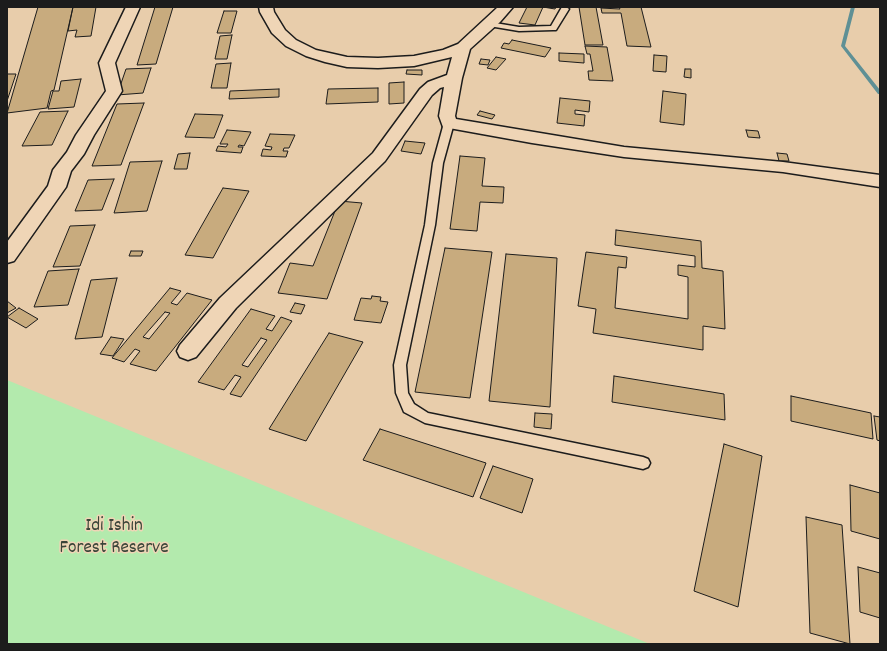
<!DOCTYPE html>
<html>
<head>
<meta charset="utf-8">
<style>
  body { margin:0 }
  #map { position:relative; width:887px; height:651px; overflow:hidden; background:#e8cdab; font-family:Dekko,sans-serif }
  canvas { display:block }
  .frame { position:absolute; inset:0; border:8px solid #1c1c1c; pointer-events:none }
</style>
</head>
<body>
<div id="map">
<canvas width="887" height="651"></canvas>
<div class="frame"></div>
</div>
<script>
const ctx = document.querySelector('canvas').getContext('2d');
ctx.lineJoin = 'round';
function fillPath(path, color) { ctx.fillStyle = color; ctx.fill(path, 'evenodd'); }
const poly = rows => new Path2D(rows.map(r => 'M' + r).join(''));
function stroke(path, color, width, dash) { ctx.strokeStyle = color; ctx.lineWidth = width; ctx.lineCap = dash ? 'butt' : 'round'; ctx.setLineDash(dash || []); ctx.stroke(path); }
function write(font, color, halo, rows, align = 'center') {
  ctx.font = font + ' Dekko,sans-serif'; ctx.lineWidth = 3; ctx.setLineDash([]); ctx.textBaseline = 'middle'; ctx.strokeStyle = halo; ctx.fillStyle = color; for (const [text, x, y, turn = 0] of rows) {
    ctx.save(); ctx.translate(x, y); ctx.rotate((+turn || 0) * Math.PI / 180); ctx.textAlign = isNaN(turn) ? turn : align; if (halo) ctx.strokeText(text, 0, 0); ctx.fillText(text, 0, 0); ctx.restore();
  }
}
fillPath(poly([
  [7,380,650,644,7,644]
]), '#b3eaad');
fillPath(poly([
  [851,7,855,7,845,46,880,90,880,94,878,94,841,46,851,7]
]), '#5f9095');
const building = poly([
  [38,7,73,7,54,90,51,91,47,108,7,113,38,7],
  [73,7,96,7,91,36,75,37,77,30,68,31,73,7],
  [155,7,173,7,156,64,137,65,155,7],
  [527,7,556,7,555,9,543,7,535,25,519,23,527,7],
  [579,7,596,7,603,45,585,45,579,7],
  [619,7,641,7,651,47,627,46,621,13,602,13,601,8,620,9,619,7],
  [224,11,237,11,231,33,217,33,224,11],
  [232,35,227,59,215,59,220,36,232,35],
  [512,40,551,48,545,57,501,48,504,43,509,44,512,40],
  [585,46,607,47,613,81,589,80,588,71,593,71,590,54,587,54,585,46],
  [559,53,584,54,584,63,559,61,559,53],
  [654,55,667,56,666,72,653,71,654,55],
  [496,57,506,59,496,70,487,68,496,57],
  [481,59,490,60,488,65,479,64,481,59],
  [231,63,227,88,211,88,216,64,231,63],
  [151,68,143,93,117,95,126,69,151,68],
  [685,69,691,69,691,78,684,77,685,69],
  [407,70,422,70,422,75,406,74,407,70],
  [7,74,16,74,7,101,7,74],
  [81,79,74,107,48,109,53,91,59,91,61,81,81,79],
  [404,82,404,103,389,104,389,83,404,82],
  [378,88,378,102,326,104,328,89,378,88],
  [279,89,279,97,229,99,230,91,279,89],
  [663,91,686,94,684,125,660,122,663,91],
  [560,98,590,101,589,112,575,110,575,114,585,115,584,126,557,123,560,98],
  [144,103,121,165,92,166,117,104,144,103],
  [68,111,52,145,22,146,40,112,68,111],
  [480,111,495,115,492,119,477,115,480,111],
  [195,114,223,115,214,138,185,137,195,114],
  [227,130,251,132,244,146,239,145,238,147,243,147,241,153,216,151,218,146,226,147,228,144,220,144,227,130],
  [746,130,758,131,760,138,748,137,746,130],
  [270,134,295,135,289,148,284,148,283,151,288,151,286,157,261,156,263,149,271,150,272,147,265,146,270,134],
  [405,141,425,143,421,154,401,151,405,141],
  [190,153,187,169,174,169,178,154,190,153],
  [777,153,787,154,789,161,779,161,777,153],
  [460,156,485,158,482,186,504,187,503,203,480,202,477,231,450,229,460,156],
  [162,161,147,211,114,213,130,162,162,161],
  [114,179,102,210,75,211,88,180,114,179],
  [223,188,249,191,213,258,185,255,223,188],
  [339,201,362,203,327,299,278,293,290,263,313,266,339,201],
  [95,225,80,266,53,267,70,226,95,225],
  [616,230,701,241,702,268,723,271,725,329,703,326,703,350,593,333,596,309,578,306,586,252,627,257,626,268,618,267,615,308,688,319,688,277,678,275,678,265,695,267,695,256,615,245,616,230],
  [445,248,492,252,470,398,415,392,445,248],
  [131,251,143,251,141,256,129,256,131,251],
  [506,254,557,258,550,407,489,401,506,254],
  [79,269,68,305,34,307,48,271,79,269],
  [117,278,102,337,75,339,91,280,117,278],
  [170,288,181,291,171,303,177,305,187,293,212,300,156,371,130,364,140,351,135,349,124,362,112,358,170,288],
  [165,312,170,313,149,339,143,337,165,312],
  [372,296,381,297,380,301,388,302,381,323,354,320,361,298,371,299,372,296],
  [7,301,16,308,7,313,7,301],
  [295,303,305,305,301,314,290,312,295,303],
  [19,308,38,319,26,328,7,317,19,308],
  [251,309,275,316,266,329,272,331,281,317,292,321,241,397,230,394,241,377,235,375,224,390,198,382,251,309],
  [261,338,267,340,248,367,242,365,261,338],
  [329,333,363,342,306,441,269,429,329,333],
  [111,337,124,339,113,356,100,354,111,337],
  [614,376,724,394,725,420,612,402,614,376],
  [791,396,871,413,873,439,791,421,791,396],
  [535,413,552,414,551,429,534,427,535,413],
  [874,416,880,417,880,441,877,440,874,416],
  [380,429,486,463,473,497,363,460,380,429],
  [724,444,762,456,738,607,694,591,724,444],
  [493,466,533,479,522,513,480,498,493,466],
  [850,485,880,493,880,539,851,531,850,485],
  [806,517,842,525,850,644,810,633,806,517],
  [858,567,880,573,880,618,860,612,858,567]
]);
fillPath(building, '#c8ab7e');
stroke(building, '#1c1c1c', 1);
const service = poly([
  [562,7,566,7,569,9,556,30,553,30,519,31,489,26,485,24,489,22,519,27,551,26,562,7],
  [449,120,454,123,443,163,435,225,406,365,408,393,414,404,428,413,643,457,648,459,650,463,648,467,643,469,425,423,404,412,396,393,394,365,425,225,433,163,444,123,449,120]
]);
const minor = poly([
  [126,7,140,7,115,63,122,91,94,135,84,154,71,171,66,187,14,261,7,263,7,242,48,186,53,170,67,152,76,135,106,91,99,63,126,7],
  [259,7,273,7,274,12,285,30,296,40,316,50,347,57,378,58,414,56,443,50,458,44,498,7,513,7,500,22,470,49,462,78,455,116,456,119,624,147,783,162,880,175,880,187,783,172,624,157,532,143,449,128,443,127,439,116,444,87,440,88,432,95,385,161,236,308,196,357,188,360,180,357,177,351,180,345,220,298,373,153,420,89,428,82,447,75,452,57,414,66,378,68,347,67,325,62,306,56,286,46,272,33,260,12,259,7]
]);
stroke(service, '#1c1c1c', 3);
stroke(minor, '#1c1c1c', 3);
fillPath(service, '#efd5b6');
fillPath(minor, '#efd5b6');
write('19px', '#3a4539', '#efd5b6', [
  ["Idi Ishin",114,527],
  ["Forest Reserve",114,549]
]);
</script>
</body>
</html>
